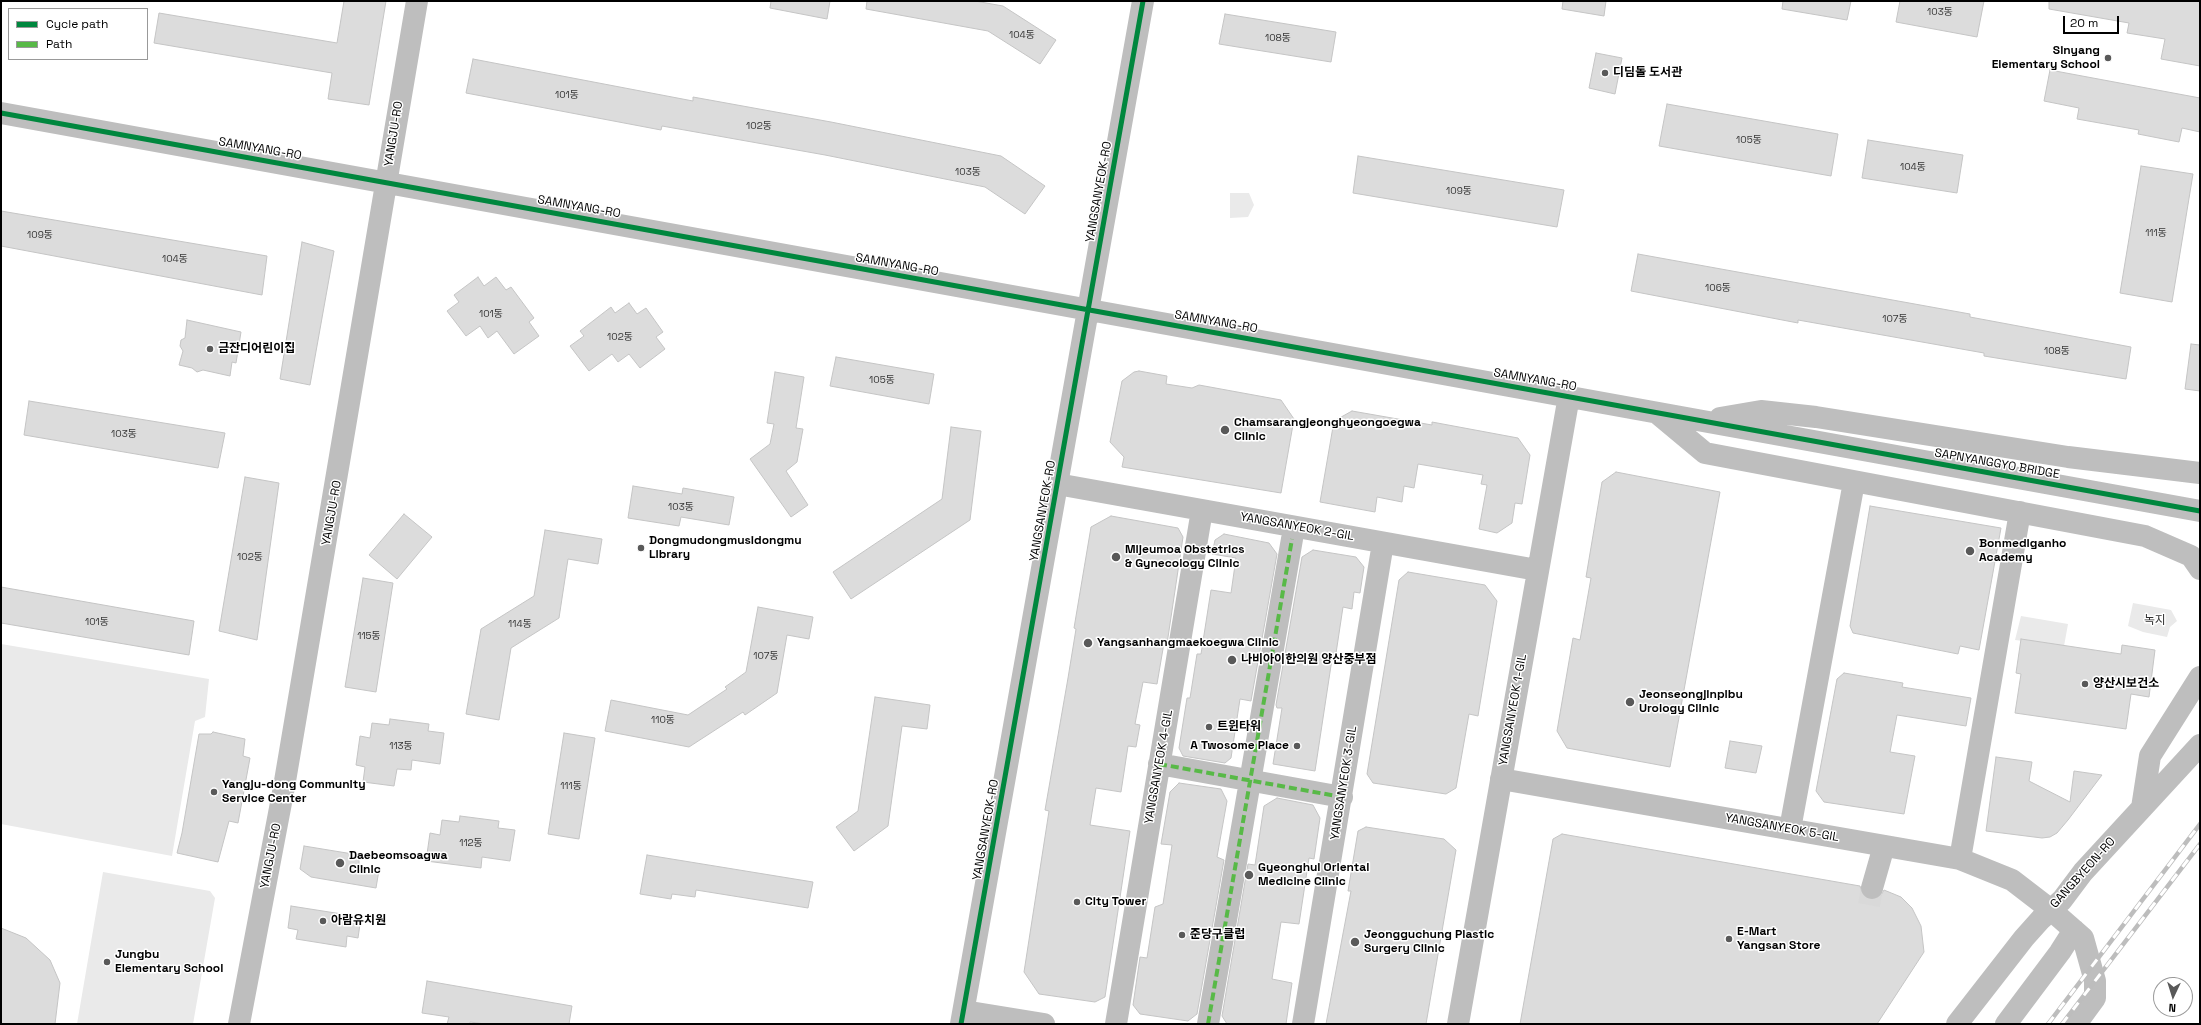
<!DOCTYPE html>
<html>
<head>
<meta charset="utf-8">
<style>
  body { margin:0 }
  #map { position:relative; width:2201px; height:1025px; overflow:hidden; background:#fff; font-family:"Space Grotesk",sans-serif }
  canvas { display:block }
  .frame { position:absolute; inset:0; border:2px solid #000; pointer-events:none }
  .legend { position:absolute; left:8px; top:8px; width:140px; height:52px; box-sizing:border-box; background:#fff; border:1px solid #999; margin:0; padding:5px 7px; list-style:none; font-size:12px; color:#000 }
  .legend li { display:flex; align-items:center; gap:8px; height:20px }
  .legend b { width:20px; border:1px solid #999 }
  .north { position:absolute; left:2153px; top:977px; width:40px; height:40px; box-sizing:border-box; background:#fff; border:1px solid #999; border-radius:50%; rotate:184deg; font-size:11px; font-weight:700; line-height:16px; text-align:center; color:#000 }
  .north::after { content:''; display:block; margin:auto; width:14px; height:18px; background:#595959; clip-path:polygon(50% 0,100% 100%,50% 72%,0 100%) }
  .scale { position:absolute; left:2063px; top:16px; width:56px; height:18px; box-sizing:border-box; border:2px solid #000; border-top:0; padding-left:5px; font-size:12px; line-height:14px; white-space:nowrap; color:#000; -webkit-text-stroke:3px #fff; paint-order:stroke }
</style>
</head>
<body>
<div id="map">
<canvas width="2201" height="1025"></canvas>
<div class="frame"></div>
<ul class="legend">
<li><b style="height:5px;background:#00873e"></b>Cycle path</li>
<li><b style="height:5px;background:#58b947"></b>Path</li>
</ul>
<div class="north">N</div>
<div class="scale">20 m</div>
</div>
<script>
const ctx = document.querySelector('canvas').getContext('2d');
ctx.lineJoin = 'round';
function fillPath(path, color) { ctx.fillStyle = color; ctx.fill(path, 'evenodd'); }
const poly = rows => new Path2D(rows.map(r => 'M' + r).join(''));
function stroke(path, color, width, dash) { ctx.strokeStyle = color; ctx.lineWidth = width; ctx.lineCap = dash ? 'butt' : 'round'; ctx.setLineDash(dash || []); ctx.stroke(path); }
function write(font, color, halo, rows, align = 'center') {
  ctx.font = font + ' "Space Grotesk","Noto Sans KR",sans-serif'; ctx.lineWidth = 3; ctx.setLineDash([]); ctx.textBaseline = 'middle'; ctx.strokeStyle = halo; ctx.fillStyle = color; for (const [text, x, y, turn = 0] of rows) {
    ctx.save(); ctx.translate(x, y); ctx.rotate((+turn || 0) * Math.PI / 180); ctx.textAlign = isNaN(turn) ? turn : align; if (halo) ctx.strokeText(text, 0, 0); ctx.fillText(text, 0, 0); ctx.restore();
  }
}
fillPath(poly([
  [1230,193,1249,193,1254,205,1248,217,1230,218],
  [2133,603,2171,610,2177,621,2170,627,2167,637,2143,632,2128,626],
  [2021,616,2068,624,2064,646,2015,640],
  [1,644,209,679,205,717,195,721,172,856,1,824],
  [103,872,210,891,215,898,193,1024,77,1024]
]), '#eaeaea');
const building = poly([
  [344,1,386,1,369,105,328,99,332,73,154,43,159,13,337,43,344,1],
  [771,1,830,1,827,19,770,8,771,1],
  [867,1,975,1,1003,6,1056,40,1040,64,988,31,866,9,867,1],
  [1563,1,1606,1,1604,16,1562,9,1563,1],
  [1783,1,1851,1,1847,20,1782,9,1783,1],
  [1900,1,1984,1,1977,37,1896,22,1900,1],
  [2049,1,2200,1,2200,66,2161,59,2165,39,2127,33,2129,23,2049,9,2049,1],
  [1225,14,1336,32,1331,62,1219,44,1225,14],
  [1596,53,1622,58,1615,94,1589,88,1596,53],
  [473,59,693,101,693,97,831,122,1001,156,1045,186,1025,214,985,187,825,155,662,126,661,130,466,93,473,59],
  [2050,70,2200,98,2200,132,2182,128,2179,142,2138,134,2139,130,2077,119,2079,108,2044,101,2050,70],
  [1667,104,1838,134,1831,176,1659,146,1667,104],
  [1868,140,1963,155,1957,193,1862,178,1868,140],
  [1358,156,1564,190,1557,227,1353,193,1358,156],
  [2141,166,2193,174,2172,302,2120,293,2141,166],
  [1,211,267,256,262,295,1,246,1,211],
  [302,242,334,251,310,385,280,379,302,242],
  [1638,254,1970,314,1970,317,2131,347,2126,379,1984,356,1984,353,1798,320,1798,323,1631,291,1638,254],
  [478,277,484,286,496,277,506,290,511,287,534,318,529,322,539,336,514,354,497,331,488,338,480,326,466,336,447,311,459,302,454,295,478,277],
  [629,303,637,314,646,308,663,332,656,337,665,349,640,368,629,354,618,362,612,354,589,371,570,346,584,336,580,331,611,307,615,313,629,303],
  [187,320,241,332,236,363,232,362,230,376,203,370,197,372,192,368,179,365,183,351,180,346,181,340,185,338,187,320],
  [2191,344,2200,345,2200,391,2185,389,2191,344],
  [836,357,934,374,929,404,830,386,836,357],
  [1139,371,1167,376,1166,384,1192,388,1199,385,1281,400,1294,419,1281,493,1122,467,1124,457,1110,442,1122,381,1134,372,1139,371],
  [775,372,804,377,796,428,803,429,797,462,786,471,808,505,791,517,750,459,770,444,774,424,767,423,775,372],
  [29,401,225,433,218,468,24,435,29,401],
  [1352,411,1432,425,1432,422,1518,438,1530,455,1522,504,1515,503,1512,523,1497,533,1479,529,1487,485,1481,484,1483,475,1418,464,1414,488,1404,486,1402,502,1377,497,1375,512,1320,502,1334,421,1352,411],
  [951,427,981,431,970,520,851,599,833,572,942,499,951,427],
  [1616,472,1720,492,1670,767,1567,748,1557,731,1573,638,1580,640,1591,578,1586,577,1602,482,1616,472],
  [245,477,279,483,257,640,219,631,245,477],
  [633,486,682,494,683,488,734,497,729,525,681,517,679,526,628,518,633,486],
  [1870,506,2001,528,1979,650,1960,646,1958,654,1853,633,1850,626,1870,506],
  [404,514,432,537,397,579,369,555,404,514],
  [1111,516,1178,528,1183,537,1167,644,1164,643,1157,684,1143,682,1135,724,1140,725,1136,747,1128,746,1121,792,1096,788,1090,825,1130,831,1105,997,1095,1002,1039,994,1024,972,1049,811,1045,810,1068,678,1076,629,1074,628,1091,527,1111,516],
  [545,530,602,539,598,564,568,559,559,618,511,648,499,720,466,714,481,629,534,596,545,530],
  [1224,534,1269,543,1277,554,1251,701,1240,699,1231,758,1225,763,1183,756,1179,748,1187,698,1190,698,1197,654,1201,654,1211,590,1231,593,1236,558,1212,554,1215,540,1224,534],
  [1313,550,1356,557,1364,567,1360,593,1354,592,1352,609,1343,607,1335,660,1332,659,1315,771,1273,764,1282,708,1277,708,1276,705,1302,557,1313,550],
  [1408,572,1485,585,1497,601,1478,716,1469,714,1456,788,1446,794,1373,783,1367,774,1399,580,1408,572],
  [363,578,393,583,376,692,345,687,363,578],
  [1,587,194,621,189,655,1,623,1,587],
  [758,607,813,617,809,639,787,635,777,693,745,715,743,712,689,747,605,731,611,700,688,715,727,689,725,687,746,672,758,607],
  [2021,639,2121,654,2122,645,2155,650,2149,697,2131,694,2126,729,2015,713,2021,674,2016,673,2021,639],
  [1844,673,1903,683,1902,687,1971,698,1966,726,1897,715,1890,752,1915,756,1904,814,1824,802,1816,791,1837,679,1844,673],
  [875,697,930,705,927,729,902,726,888,826,854,851,836,827,858,811,875,697],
  [390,719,429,724,428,731,444,733,440,764,412,760,411,770,397,769,394,786,363,782,365,767,356,765,360,736,370,738,372,723,389,725,390,719],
  [213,732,245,739,243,756,250,758,238,823,229,821,218,862,177,853,182,833,199,734,211,734,213,732],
  [564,733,595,738,579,839,548,834,564,733],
  [1730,741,1762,746,1756,773,1725,768,1730,741],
  [1996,757,2032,762,2029,781,2070,802,2074,771,2102,775,2068,820,2057,833,2050,837,2042,838,1986,831,1996,757],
  [1179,783,1221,789,1227,801,1217,857,1224,860,1197,1014,1188,1021,1140,1014,1133,1005,1140,957,1147,958,1155,907,1163,904,1172,845,1161,844,1170,792,1179,783],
  [1277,798,1313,805,1320,818,1314,859,1309,858,1299,924,1281,922,1272,979,1292,983,1286,1024,1227,1024,1222,1016,1248,864,1255,865,1264,806,1277,798],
  [460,816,499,821,498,828,515,830,510,861,482,857,481,868,426,861,430,833,440,835,442,820,459,822,460,816],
  [1366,827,1444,839,1456,850,1426,1024,1326,1024,1351,891,1348,891,1358,831,1366,827],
  [1562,834,1860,886,1863,896,1869,900,1880,897,1884,890,1901,897,1912,908,1921,926,1924,952,1877,1024,1520,1024,1553,839,1562,834],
  [304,846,359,855,359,867,379,870,376,888,311,877,300,869,304,846],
  [647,855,813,882,808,908,696,890,695,897,672,894,671,899,640,894,647,855],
  [291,906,361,917,358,938,347,936,346,947,296,939,298,930,288,928,291,906],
  [1,928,26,938,50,960,60,983,55,1024,1,1024,1,928],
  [427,981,572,1006,569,1024,485,1024,470,1022,470,1024,447,1024,449,1017,422,1013,427,981]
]);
fillPath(building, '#dcdcdc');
stroke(building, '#c5c5c5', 1);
stroke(poly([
  [1869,905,1872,888]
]), '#d9d9d9', 22, [22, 11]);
stroke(poly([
  [1,113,2200,511],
  [1657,413,1705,453,2145,536,2191,556,2200,569],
  [1720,418,1761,411,1816,417,2068,457,2200,473],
  [1057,484,1537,570],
  [1159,764,1342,797],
  [1501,779,1960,859,2012,880,2051,910,2083,938,2095,981,2095,998,2076,1024],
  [2142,808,2150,756,2200,677],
  [1790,829,1854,482],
  [1960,859,2020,512],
  [1872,888,1884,846],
  [964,1011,1044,1024],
  [239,1024,284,787,417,1],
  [961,1024,1143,1],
  [1116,1024,1202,510],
  [1208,1024,1292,539],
  [1303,1024,1383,543],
  [1458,1024,1569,396],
  [1957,1024,2024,938,2041,919,2062,900,2083,872,2200,745],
  [2006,1024,2060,952,2074,930]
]), '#bebebe', 22);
const rail = poly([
  [2048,1024,2200,824],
  [2062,1024,2200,844]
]);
stroke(rail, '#bdbdbd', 4.5);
stroke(rail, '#fff', 3, [9]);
stroke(poly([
  [1159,764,1342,797],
  [1208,1024,1292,539]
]), '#58b947', 4, [8, 4]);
stroke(poly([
  [1,113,2200,511],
  [961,1024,1143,1]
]), '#00873e', 5);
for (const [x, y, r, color] of [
  [2108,58,4,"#595959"],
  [1605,73,4,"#595959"],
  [210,349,4,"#595959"],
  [1225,430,5,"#595959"],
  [641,548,4,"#595959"],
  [1970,551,5,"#595959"],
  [1116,557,5,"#595959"],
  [1088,643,5,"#595959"],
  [1232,660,5,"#595959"],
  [2085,684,4,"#595959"],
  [1630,702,5,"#595959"],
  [1209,727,4,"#595959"],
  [1297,746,4,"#595959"],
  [214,792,4,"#595959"],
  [340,863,5,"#595959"],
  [1249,875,5,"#595959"],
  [1077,902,4,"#595959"],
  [323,921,4,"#595959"],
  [1182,935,4,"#595959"],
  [1729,939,4,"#595959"],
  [1355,942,5,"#595959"],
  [107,962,4,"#595959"]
]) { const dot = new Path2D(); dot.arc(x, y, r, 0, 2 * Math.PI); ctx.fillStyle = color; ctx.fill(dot); stroke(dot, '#fff', 1.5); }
write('10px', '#373737', null, [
  ["103동",1940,12],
  ["104동",1022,35],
  ["108동",1278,38],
  ["101동",567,95],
  ["102동",759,126],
  ["105동",1749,140],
  ["104동",1913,167],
  ["103동",968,172],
  ["109동",1459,191],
  ["111동",2156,233],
  ["109동",40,235],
  ["104동",175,259],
  ["106동",1718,288],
  ["101동",491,314],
  ["107동",1895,319],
  ["102동",620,337],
  ["108동",2057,351],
  ["105동",882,380],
  ["103동",124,434],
  ["103동",681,507],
  ["102동",250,557],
  ["101동",97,622],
  ["114동",520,624],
  ["115동",369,636],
  ["107동",766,656],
  ["110동",663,720],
  ["113동",401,746],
  ["111동",571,786],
  ["112동",471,843]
]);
write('bold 12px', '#000', '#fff', [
  ["Sinyang",2100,51,"right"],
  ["Elementary School",2100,65,"right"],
  ["디딤돌 도서관",1613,73],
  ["금잔디어린이집",218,349],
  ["Chamsarangjeonghyeongoegwa",1234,423],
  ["Clinic",1234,437],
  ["Dongmudongmusidongmu",649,541],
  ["Library",649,555],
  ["Bonmediganho",1979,544],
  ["Academy",1979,558],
  ["Mijeumoa Obstetrics",1125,550],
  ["& Gynecology Clinic",1125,564],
  ["Yangsanhangmaekoegwa Clinic",1097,643],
  ["나비아이한의원 양산중부점",1241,660],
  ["양산시보건소",2093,684],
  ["Jeonseongjinpibu",1639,695],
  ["Urology Clinic",1639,709],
  ["트윈타워",1217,727],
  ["A Twosome Place",1289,746,"right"],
  ["Yangju-dong Community",222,785],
  ["Service Center",222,799],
  ["Daebeomsoagwa",349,856],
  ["Clinic",349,870],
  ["Gyeonghui Oriental",1258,868],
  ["Medicine Clinic",1258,882],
  ["City Tower",1085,902],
  ["아람유치원",331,921],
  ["E-Mart",1737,932],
  ["Yangsan Store",1737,946],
  ["준당구클럽",1190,935],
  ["Jeongguchung Plastic",1364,935],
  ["Surgery Clinic",1364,949],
  ["Jungbu",115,955],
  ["Elementary School",115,969]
], 'left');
write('12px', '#000', '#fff', [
  ["YANGJU-RO",394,134,-81],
  ["SAMNYANG-RO",260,149,10],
  ["YANGSANYEOK-RO",1099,192,-80],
  ["SAMNYANG-RO",579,207,10],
  ["SAMNYANG-RO",897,265,10],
  ["SAMNYANG-RO",1216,322,10],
  ["SAMNYANG-RO",1535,380,10],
  ["SAPNYANGGYO BRIDGE",1997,464,10],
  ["YANGSANYEOK-RO",1043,511,-80],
  ["YANGJU-RO",332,513,-80],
  ["YANGSANYEOK 2-GIL",1297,527,10],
  ["YANGSANYEOK 1-GIL",1513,710,-80],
  ["YANGSANYEOK 4-GIL",1159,767,-80],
  ["YANGSANYEOK 3-GIL",1344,783,-81],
  ["YANGSANYEOK 5-GIL",1782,828,10],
  ["YANGSANYEOK-RO",986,830,-80],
  ["YANGJU-RO",271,856,-79],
  ["GANGBYEON-RO",2083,873,-48]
]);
write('12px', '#2f2f2f', '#fff', [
  ["녹지",2155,621]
]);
</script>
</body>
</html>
